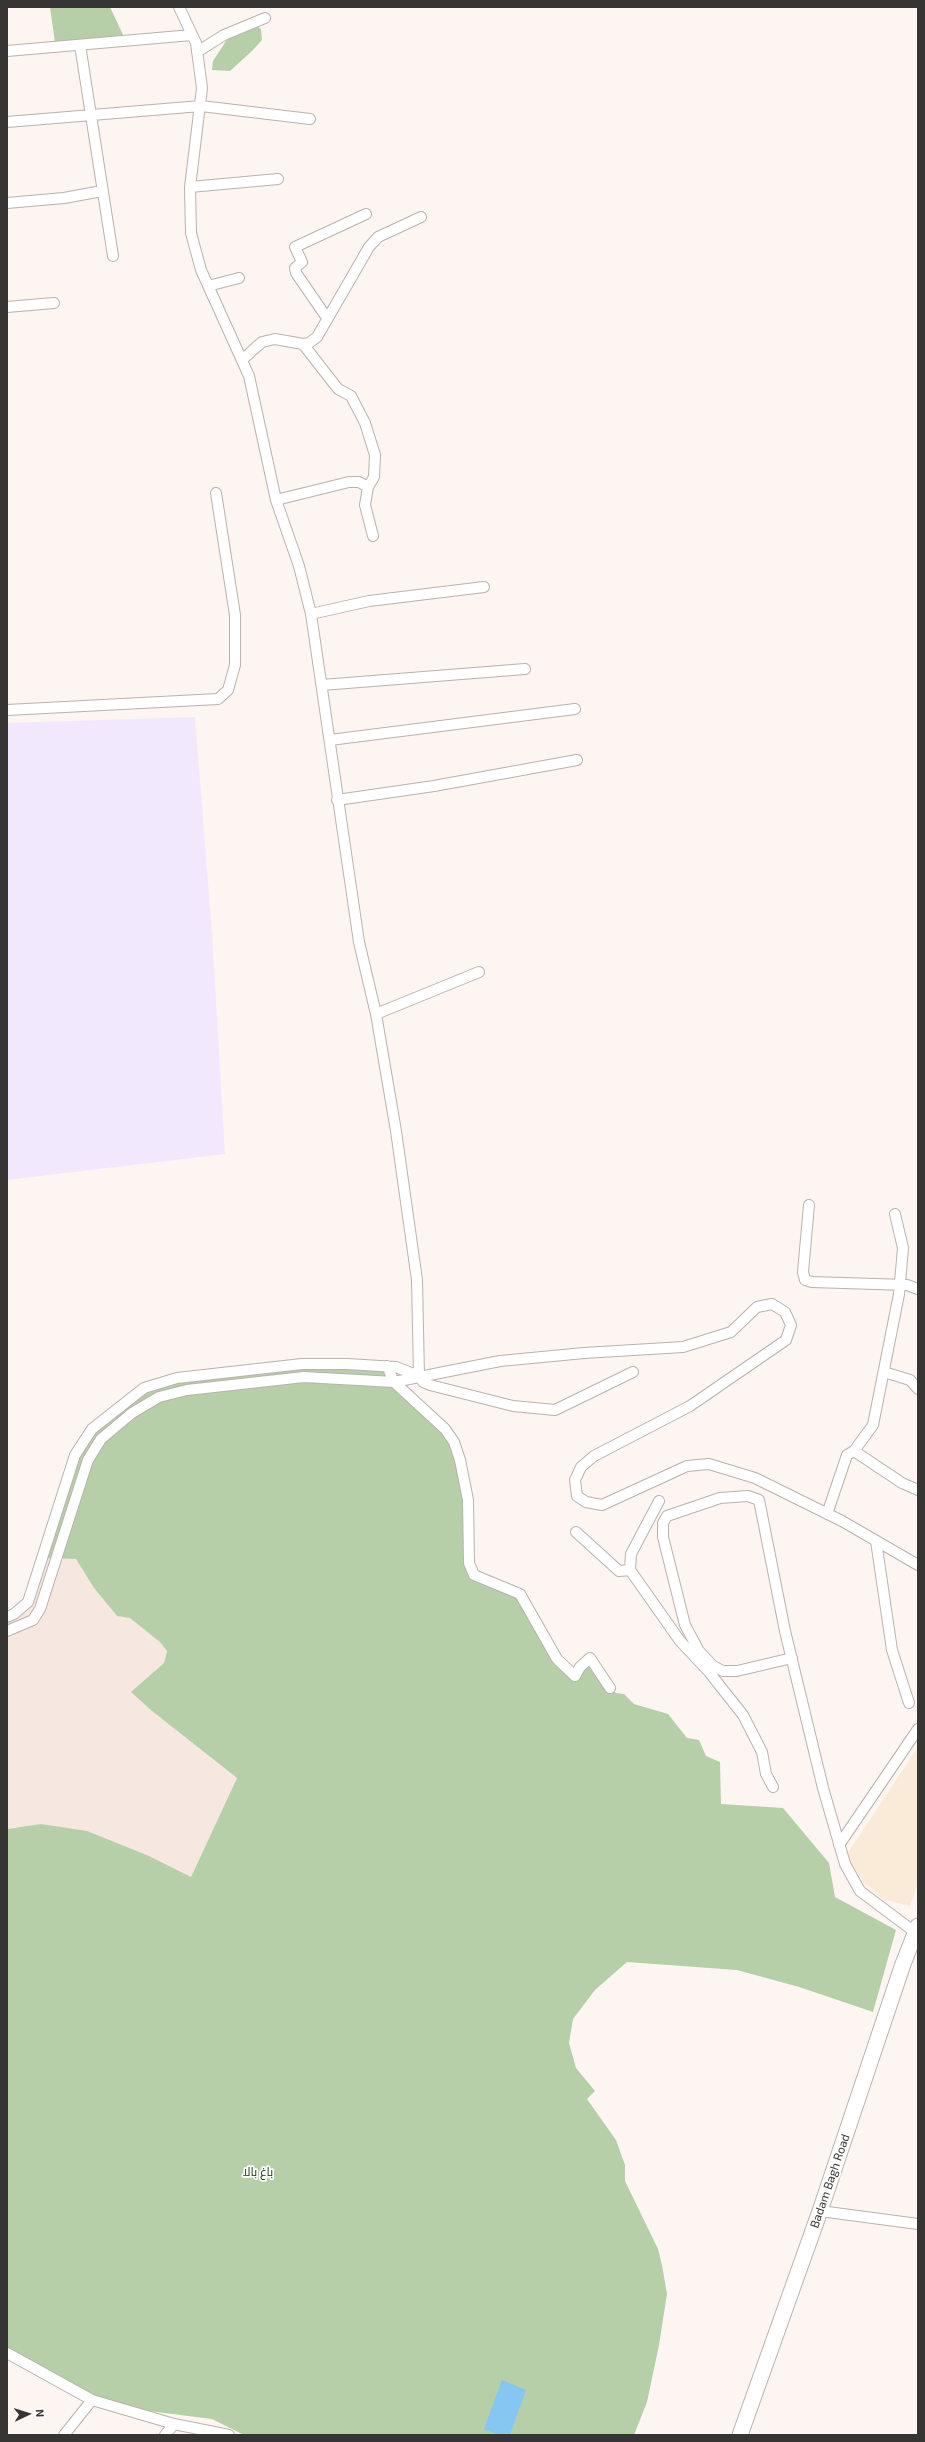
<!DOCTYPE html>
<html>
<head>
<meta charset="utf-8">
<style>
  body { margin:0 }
  #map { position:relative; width:925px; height:2442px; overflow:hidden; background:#fcf5f2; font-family:"Exo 2",sans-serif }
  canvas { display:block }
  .frame { position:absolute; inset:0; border:8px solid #373533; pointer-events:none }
  .north { position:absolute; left:8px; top:2394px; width:40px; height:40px; -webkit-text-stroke:3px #fff; paint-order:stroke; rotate:86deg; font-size:11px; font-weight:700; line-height:16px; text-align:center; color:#373533 }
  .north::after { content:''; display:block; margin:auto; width:14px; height:18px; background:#373533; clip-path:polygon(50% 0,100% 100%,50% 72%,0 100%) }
</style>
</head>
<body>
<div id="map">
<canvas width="925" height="2442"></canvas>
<div class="frame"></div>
<div class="north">N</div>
</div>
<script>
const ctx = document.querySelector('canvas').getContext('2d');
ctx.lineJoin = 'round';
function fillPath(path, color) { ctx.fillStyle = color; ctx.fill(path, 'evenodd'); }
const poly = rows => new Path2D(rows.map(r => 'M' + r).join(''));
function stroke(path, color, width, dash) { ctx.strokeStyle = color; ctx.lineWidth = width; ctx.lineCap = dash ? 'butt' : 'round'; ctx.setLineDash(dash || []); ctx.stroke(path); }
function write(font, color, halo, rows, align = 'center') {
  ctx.font = font + ' "Exo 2",Cairo,sans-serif'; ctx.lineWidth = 3.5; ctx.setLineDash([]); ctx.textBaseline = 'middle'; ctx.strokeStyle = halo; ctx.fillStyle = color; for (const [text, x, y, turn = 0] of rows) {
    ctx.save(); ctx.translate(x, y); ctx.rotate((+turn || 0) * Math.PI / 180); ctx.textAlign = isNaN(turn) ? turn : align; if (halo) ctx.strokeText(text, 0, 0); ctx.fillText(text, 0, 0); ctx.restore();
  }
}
fillPath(poly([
  [42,1558,76,1559,94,1588,117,1616,130,1617,161,1642,167,1651,164,1663,132,1692,152,1711,237,1778,191,1877,149,1856,14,1827,7,1829,7,1617,28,1602]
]), '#f6e7e0');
fillPath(poly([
  [918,1747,918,1883,910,1906,882,1899,864,1882,846,1856]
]), '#f9ebd7');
fillPath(poly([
  [195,717,212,933,225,1154,7,1180,7,723]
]), '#f2e8fe');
fillPath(poly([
  [50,7,110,7,124,37,55,43],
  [256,25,261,29,262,40,253,50,230,71,212,70,213,61,228,38],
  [302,1364,387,1366,445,1429,460,1460,471,1571,520,1594,544,1638,574,1676,590,1658,610,1688,616,1693,624,1694,634,1704,668,1714,687,1738,699,1740,706,1756,720,1762,721,1804,783,1808,829,1863,835,1897,896,1930,873,2012,799,1987,737,1970,627,1962,595,1990,573,2019,569,2043,576,2068,595,2091,587,2099,616,2140,625,2165,625,2181,658,2249,662,2265,667,2294,659,2345,647,2402,634,2435,244,2435,212,2419,133,2409,99,2399,7,2350,7,1829,41,1824,87,1831,149,1856,191,1877,237,1778,152,1711,131,1692,164,1663,167,1651,160,1642,130,1618,117,1616,94,1588,76,1559,42,1558,75,1455,92,1429,144,1388,177,1378]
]), '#b7cfa9');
fillPath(poly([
  [502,2380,526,2390,510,2435,499,2435,484,2429]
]), '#85c6f2');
const minor = poly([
  [179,7,196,43,202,88,190,187,191,233,201,270,249,376,276,500,299,566,311,614,359,942,376,1014,396,1131,417,1280,419,1376,423,1382,430,1385,513,1406,555,1410,633,1372],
  [80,45,113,256],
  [7,51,192,35],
  [197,52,224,35,265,18],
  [7,122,201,106,310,119],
  [190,187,278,179],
  [7,203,64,198,102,191],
  [208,286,239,278],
  [7,307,54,303],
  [327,318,296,273,295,268,302,262,295,247,366,214],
  [303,344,338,389,351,396,365,423,375,455,374,477,368,487,365,505,373,536],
  [243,359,262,342,275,339,303,344,309,343,317,337,369,247,378,237,421,217],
  [276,500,349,482,359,482,368,487],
  [311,614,369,601,484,587],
  [322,685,525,669],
  [7,710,218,699,228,690,235,665,235,615,216,493],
  [330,740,575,709],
  [337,800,434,786,577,760],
  [376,1014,479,972],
  [809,1205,803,1272,805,1280,812,1282,907,1285,918,1289],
  [387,1366,394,1382,445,1429,454,1442,460,1460,468,1500,469,1563,474,1575,520,1594,557,1659,575,1676,580,1667,590,1658,610,1688],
  [884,1372,910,1380,918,1389],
  [854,1451,873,1425,899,1294,903,1248,895,1214],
  [659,1501,631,1554,630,1570,680,1641,709,1672,743,1715,762,1752,766,1774,773,1787],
  [827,1514,847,1455,854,1451,902,1483,918,1490],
  [576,1532,619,1571,630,1570],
  [876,1541,892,1650,909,1703],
  [7,1617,14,1614,28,1602,75,1455,92,1429,144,1388,177,1378,302,1364,348,1364,396,1367,419,1376],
  [7,1631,33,1620,40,1609,88,1460,101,1439,132,1413,159,1397,187,1390,304,1377,394,1382,500,1361,584,1353,683,1347,731,1332,757,1307,772,1304,785,1312,791,1325,786,1340,690,1406,594,1456,581,1467,575,1480,577,1496,586,1502,602,1505,687,1466,709,1464,755,1478,842,1521,918,1565],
  [792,1658,737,1671,723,1671,713,1666,699,1651,685,1625,663,1537,663,1523,667,1516,720,1498,748,1496,759,1500,785,1631,823,1788,845,1864,860,1891,916,1933],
  [839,1845,918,1729],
  [820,2211,918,2224],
  [7,2353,92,2400,174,2424,229,2435],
  [64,2435,92,2400],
  [165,2435,174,2424]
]);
const primary = poly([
  [740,2435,820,2211,903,1964,918,1926]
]);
stroke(minor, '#b9b2af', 12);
stroke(primary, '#b9b2af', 17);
stroke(minor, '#fff', 10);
stroke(primary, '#fff', 15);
write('12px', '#20380e', '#fff', [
  ["باغ بالا",258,2172]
]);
write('12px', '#373533', '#fff', [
  ["Badam Bagh Road",830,2181,-71]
]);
</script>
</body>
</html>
